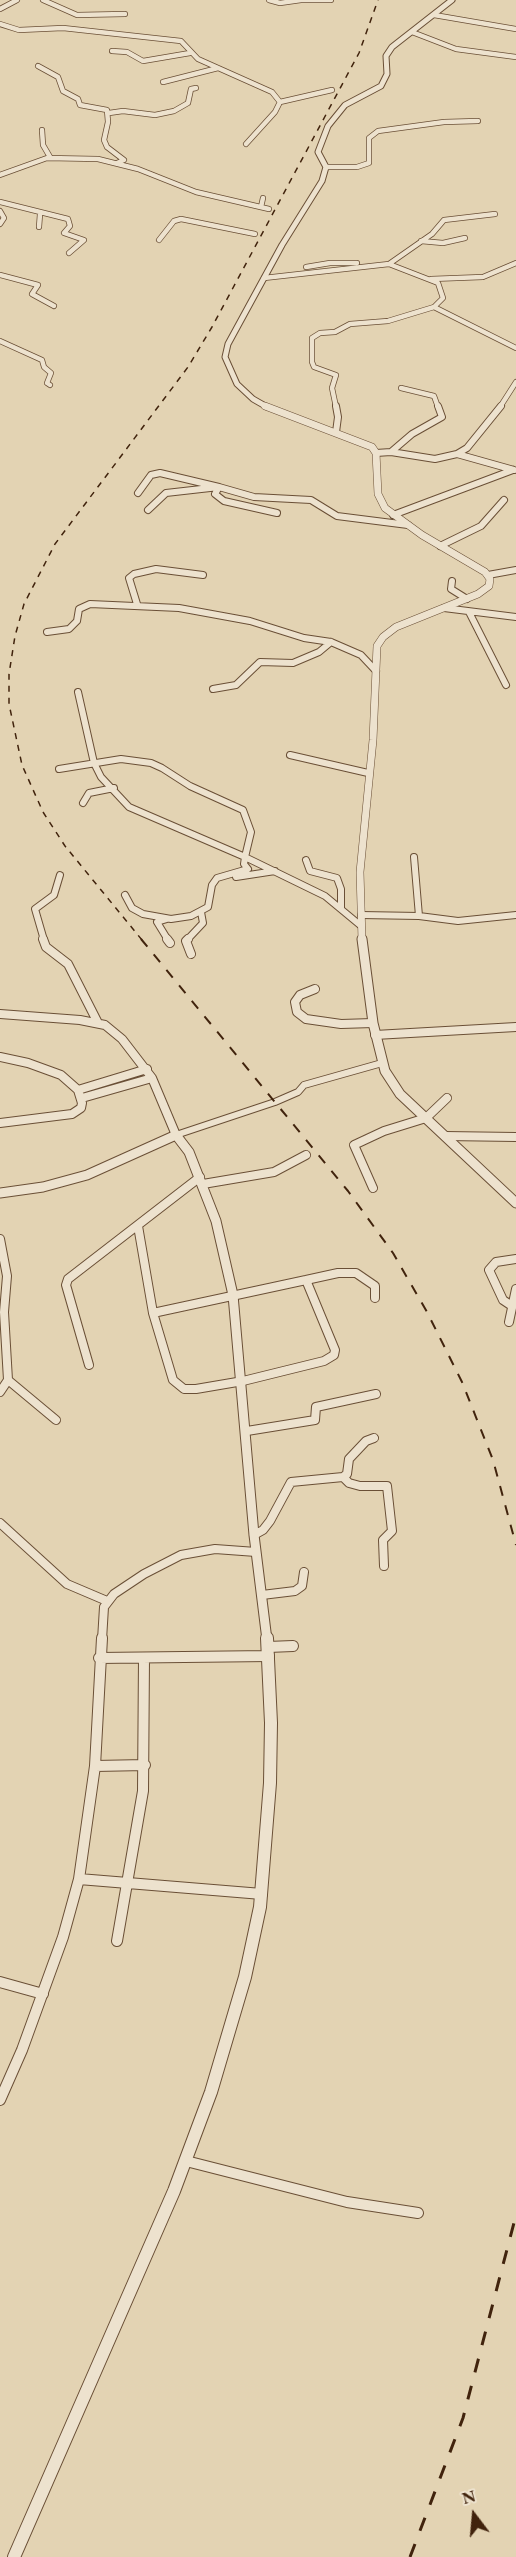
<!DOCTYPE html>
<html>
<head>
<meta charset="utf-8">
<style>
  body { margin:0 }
  #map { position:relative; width:516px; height:2557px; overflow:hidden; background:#e3d3b3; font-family:"EB Garamond",serif }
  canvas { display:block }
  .north { position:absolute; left:444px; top:2485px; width:60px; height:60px; -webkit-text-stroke:4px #ede2ce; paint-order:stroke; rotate:344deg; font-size:16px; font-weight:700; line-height:24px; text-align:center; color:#41230d }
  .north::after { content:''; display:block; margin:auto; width:21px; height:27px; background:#41230d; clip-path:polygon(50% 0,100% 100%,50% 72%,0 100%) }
</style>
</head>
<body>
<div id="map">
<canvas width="516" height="2557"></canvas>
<div class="north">N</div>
</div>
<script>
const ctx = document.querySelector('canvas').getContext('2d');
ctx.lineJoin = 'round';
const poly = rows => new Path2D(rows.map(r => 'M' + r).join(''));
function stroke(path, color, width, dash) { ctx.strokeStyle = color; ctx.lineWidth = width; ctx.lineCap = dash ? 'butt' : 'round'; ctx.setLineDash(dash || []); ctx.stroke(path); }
const pedestrian = poly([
  [176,1135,275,1102,298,1092,304,1085,382,1063]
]);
const minorFar3 = poly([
  [43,0,77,15,125,14],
  [269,0,280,3,301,0],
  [299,0,331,0],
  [0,9,17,0],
  [434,15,516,29],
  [0,24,19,30,63,28,181,41,198,59,272,92,280,102,275,112,246,144],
  [412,32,456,49,516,57],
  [112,51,127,52,143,61,190,53],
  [38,66,58,77,63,91,78,99,80,105,107,110,108,122,104,140,107,147,124,160,117,163],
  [163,82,218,68],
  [280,102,332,90],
  [109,113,123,111,155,115,174,111,188,103,191,89,196,88],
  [42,130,43,145,50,157],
  [326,167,357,167,369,163,369,138,378,131,444,122,478,121],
  [0,175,47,158,98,159,138,169,196,192,269,209],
  [0,202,68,219,70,226,64,233,84,240,69,253],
  [261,207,263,198],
  [0,211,4,218,0,224],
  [39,227,40,214],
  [159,240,174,221,181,219,255,234],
  [421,241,443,243,465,238],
  [389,264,438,283,443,298,434,307],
  [306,267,330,263,357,263],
  [0,275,38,285,32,294,54,306],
  [264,278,389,264,432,234,444,220,495,214],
  [431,279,483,277,516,263],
  [0,341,42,360,44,367,51,373,47,383,50,385],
  [401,388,434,396,438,407],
  [336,407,332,388,336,375,314,367,312,362,312,338,320,333,335,332,350,324,388,321,434,307,516,348],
  [500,407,516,382]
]);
const minorFar2 = poly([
  [336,406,338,417,336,432],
  [391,452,412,434,442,417,438,406],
  [376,453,391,452,435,459,457,454,467,448,501,406],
  [457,454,514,470],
  [138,493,151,475,160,473,219,487,215,494,224,501,277,513],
  [148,510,166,493,219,487,254,497,311,500,337,516,408,525],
  [393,515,513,470],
  [440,546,481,526,504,500],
  [488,575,516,570],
  [452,581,451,589,467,599],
  [137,604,129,578,134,574,156,569,203,575],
  [444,608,516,617],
  [469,612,506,685],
  [47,632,69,629,77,621,79,609,90,604,179,608,250,621,304,638,331,642,361,655,376,671],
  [213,689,236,685,260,662,293,663,319,652,331,642],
  [78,692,94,763,101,777,129,807,245,857,244,864,248,869,217,878,212,885,208,907,191,916,171,919,143,914,132,908,125,895],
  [290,755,368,773],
  [59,769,121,759,151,763,162,768,190,786,243,810,251,832,245,857,325,896,360,925],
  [83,803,89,793,114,788],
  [414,857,419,916],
  [306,860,310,871,337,878,341,889,341,908],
  [236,877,275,871],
  [361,915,419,916,458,921,516,915],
  [167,919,157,922,168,940],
  [44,940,35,909,54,895,60,875],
  [187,940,203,923,201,912]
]);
const minorFar1 = poly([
  [43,939,46,947,68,964,98,1023],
  [167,939,170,943],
  [188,939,186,941,191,954],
  [315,989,300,995,295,1002,297,1012,306,1019,341,1024,373,1023],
  [0,1014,80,1020,105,1025,122,1039,152,1078,176,1135],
  [375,1035,516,1027],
  [0,1057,28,1063,61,1075,78,1090,82,1103,81,1108,72,1114,0,1123],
  [78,1090,147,1069],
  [82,1098,152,1078],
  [445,1136,516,1137],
  [203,1184,274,1172,306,1155],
  [373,1188,354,1145,384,1131,426,1118,447,1098],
  [138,1226,153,1313],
  [0,1239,7,1276,4,1312,8,1380,56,1420],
  [306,1280,335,1350,334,1355,324,1361,243,1381,196,1389,184,1389,173,1380,153,1313,306,1280],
  [306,1280,338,1273,356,1273,375,1286,375,1298],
  [512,1306,503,1300,489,1270,496,1262,516,1259],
  [509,1322,516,1289],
  [89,1365,66,1285,68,1279,200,1177],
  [0,1392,8,1380],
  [247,1431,315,1420,316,1407,376,1394],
  [343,1477,349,1483,360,1486,387,1486,392,1531,383,1540,384,1566],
  [0,1523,67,1584,107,1601],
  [254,1535,263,1530,270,1521,291,1482,343,1477,347,1474,349,1459,366,1441,374,1438],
  [262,1595,295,1591,302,1586,304,1572],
  [102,1640,104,1607,114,1594,144,1574,181,1555,215,1549,256,1552]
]);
const minor = poly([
  [268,1647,293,1646],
  [99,1658,269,1656],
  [95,1766,145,1765],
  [79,1879,262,1894],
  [117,1941,143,1791,144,1658],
  [0,1982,43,1994],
  [0,2100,22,2050,63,1937,79,1879,95,1766,102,1638],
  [186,2161,347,2202,418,2213]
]);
const tertiaryFar3 = poly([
  [267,407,253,399,237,384,225,357,228,344,282,245,322,181,326,167,318,152,328,126,345,105,381,86,387,74,386,56,392,47,452,0]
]);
const tertiaryFar2 = poly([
  [265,406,372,447,376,453,378,494,385,508,422,535,485,572,490,579,489,586,478,594,396,627,383,637,377,646,373,740,360,872,362,940]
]);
const tertiaryFar1 = poly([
  [362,939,373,1023,385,1071,400,1094,516,1203],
  [0,1193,43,1187,87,1175,176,1135,189,1152,216,1221,233,1295,254,1535,267,1640]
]);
const tertiary = poly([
  [14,2557,174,2191,211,2092,245,1977,260,1907,270,1783,271,1723,267,1638]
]);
stroke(pedestrian, '#6a4f36', 8);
stroke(minorFar3, '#6a4f36', 6);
stroke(minorFar2, '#6a4f36', 8);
stroke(minorFar1, '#6a4f36', 10);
stroke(minor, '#6a4f36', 12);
stroke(tertiaryFar3, '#6a4f36', 7);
stroke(tertiaryFar2, '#6a4f36', 8);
stroke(tertiaryFar1, '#6a4f36', 11);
stroke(tertiary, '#6a4f36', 14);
stroke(pedestrian, '#ede2ce', 6);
stroke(minorFar3, '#ede2ce', 4.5);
stroke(minorFar2, '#ede2ce', 6);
stroke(minorFar1, '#ede2ce', 8);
stroke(minor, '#ede2ce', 10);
stroke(tertiaryFar3, '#ede2ce', 5);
stroke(tertiaryFar2, '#ede2ce', 7);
stroke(tertiaryFar1, '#ede2ce', 9);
stroke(tertiary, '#ede2ce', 12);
stroke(poly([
  [142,940,65,846,43,812,22,765,9,704,9,674,15,636,24,604,55,544,188,367,212,327,359,53,378,0]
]), '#41230d', 1.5, [6, 6]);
stroke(poly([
  [141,939,348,1191,393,1253,427,1312,462,1382,493,1460,516,1545]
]), '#41230d', 2, [10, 10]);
stroke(poly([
  [410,2557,463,2418,516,2215]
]), '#41230d', 3, [14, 14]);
</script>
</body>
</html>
